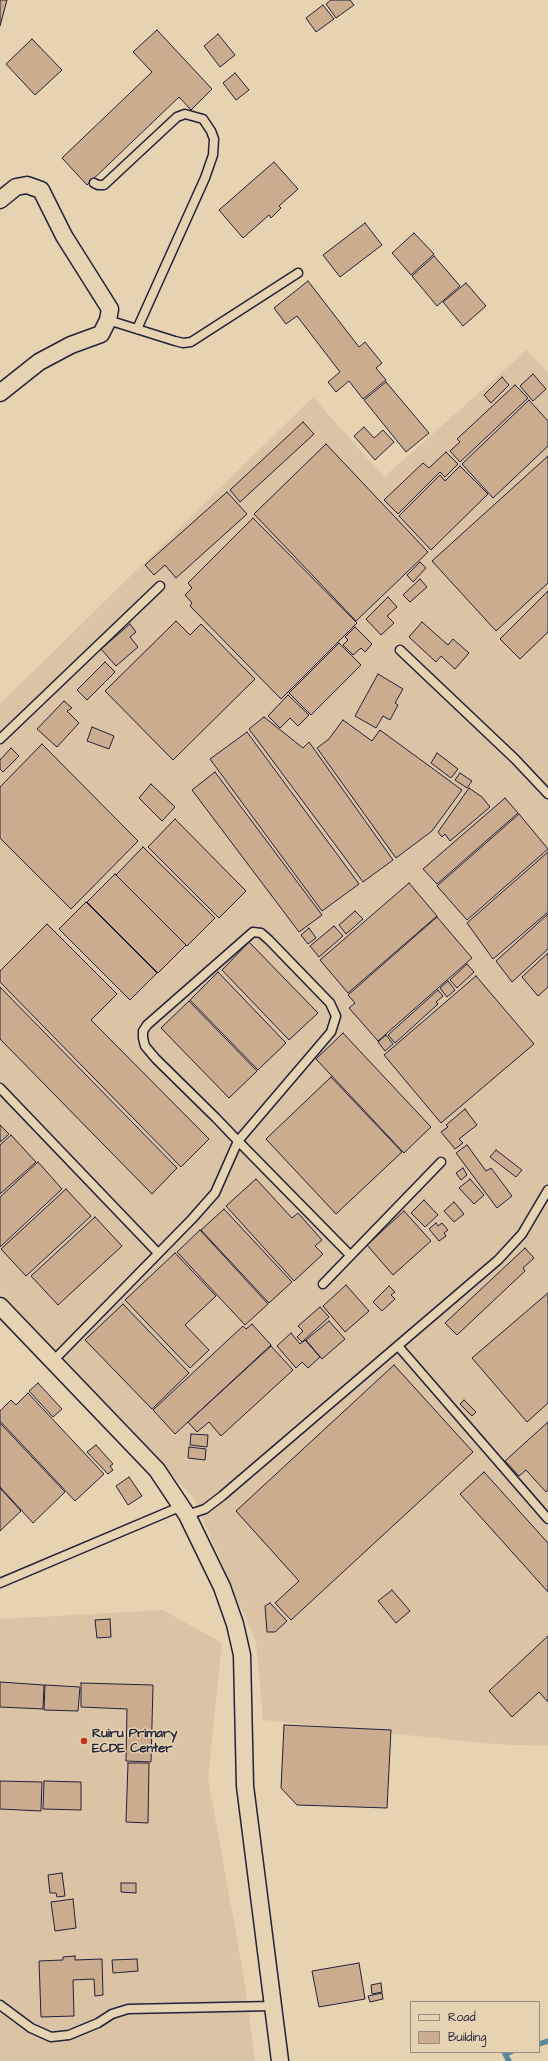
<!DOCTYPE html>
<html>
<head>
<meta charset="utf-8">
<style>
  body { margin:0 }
  #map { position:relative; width:548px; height:2061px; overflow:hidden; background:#e6d3b1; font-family:"Architects Daughter",sans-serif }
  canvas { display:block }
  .legend { position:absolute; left:410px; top:2001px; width:130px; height:52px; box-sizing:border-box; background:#e6d3b1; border:1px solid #988c82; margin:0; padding:5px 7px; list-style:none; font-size:12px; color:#22223b }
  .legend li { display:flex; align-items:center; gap:8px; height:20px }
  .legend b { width:20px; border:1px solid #988c82 }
</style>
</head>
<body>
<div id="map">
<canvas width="548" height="2061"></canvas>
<ul class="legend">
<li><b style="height:5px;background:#e6d3b1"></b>Road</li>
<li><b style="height:11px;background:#cbac8f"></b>Building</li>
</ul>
</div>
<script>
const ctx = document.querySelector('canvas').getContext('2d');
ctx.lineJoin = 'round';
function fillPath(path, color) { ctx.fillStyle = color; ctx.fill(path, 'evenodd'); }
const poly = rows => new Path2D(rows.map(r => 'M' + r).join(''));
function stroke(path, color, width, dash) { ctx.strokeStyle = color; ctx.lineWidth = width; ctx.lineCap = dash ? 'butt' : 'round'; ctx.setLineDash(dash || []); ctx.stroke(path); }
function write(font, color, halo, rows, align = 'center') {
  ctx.font = font + ' "Architects Daughter",sans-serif'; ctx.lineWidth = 3; ctx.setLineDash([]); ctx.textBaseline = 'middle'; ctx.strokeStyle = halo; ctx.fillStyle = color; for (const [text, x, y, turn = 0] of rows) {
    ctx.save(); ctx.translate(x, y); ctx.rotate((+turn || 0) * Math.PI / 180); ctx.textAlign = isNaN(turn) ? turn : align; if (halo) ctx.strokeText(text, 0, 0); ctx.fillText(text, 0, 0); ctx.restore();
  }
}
fillPath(poly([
  [527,350,548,373,548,1746,492,1744,263,1720,256,1642,193,1497,0,1294,0,704,313,397,384,477],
  [163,1610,222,1643,208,1778,244,1978,255,2061,0,2061,0,1619]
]), '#dac4a5');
stroke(poly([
  [539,2044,548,2041],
  [509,2061,505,2054,511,2052]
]), '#5a8a9c', 5.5);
const building = poly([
  [0,0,7,0,0,26,0,0],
  [331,0,350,0,354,5,336,18,326,4,331,0],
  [323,5,334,19,316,32,306,18,323,5],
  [157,30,212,89,191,110,179,97,87,185,62,158,152,72,133,52,157,30],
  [218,34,235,55,220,67,204,46,218,34],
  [32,39,62,70,35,95,6,64,32,39],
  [235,73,249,90,236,100,223,83,235,73],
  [274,162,298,189,279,206,281,208,271,218,269,215,243,238,219,210,274,162],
  [365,223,382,245,340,277,323,255,365,223],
  [414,233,434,254,411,275,392,253,414,233],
  [434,256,460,286,437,306,412,276,434,256],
  [308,281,359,347,365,342,382,363,376,368,386,380,363,399,349,381,336,392,328,382,340,372,297,316,286,324,274,308,308,281],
  [466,283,486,306,463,326,443,302,466,283],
  [533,374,546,389,533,401,520,386,533,374],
  [502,377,509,385,491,403,484,395,502,377],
  [386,382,429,433,406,452,364,400,386,382],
  [515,385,528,398,460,462,450,451,460,442,457,439,515,385],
  [529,400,548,421,548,446,493,498,462,464,529,400],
  [303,422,314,434,240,502,230,490,303,422],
  [364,427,374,438,383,430,394,442,375,460,354,436,364,427],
  [326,444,428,552,356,621,254,514,326,444],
  [446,452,458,464,445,477,440,472,398,514,384,500,423,463,429,468,446,452],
  [548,456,548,583,496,631,432,561,548,456],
  [460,466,488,494,431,550,399,516,440,475,445,481,460,466],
  [227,492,247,514,176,578,165,565,154,575,145,565,227,492],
  [253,518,357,623,281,699,190,606,192,603,185,595,192,588,188,583,253,518],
  [420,562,426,568,413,582,407,575,420,562],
  [420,579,427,587,410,602,403,595,420,579],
  [548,591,548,632,520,659,500,639,548,591],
  [388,597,397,607,387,616,394,623,381,635,366,619,388,597],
  [176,621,190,635,201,624,255,679,173,760,105,691,176,621],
  [422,622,448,645,453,639,469,653,455,669,441,656,436,662,409,637,422,622],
  [130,624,136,632,130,637,138,647,116,666,101,649,130,624],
  [355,627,372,644,365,652,361,648,353,655,343,645,348,640,345,637,355,627],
  [339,643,361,665,311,715,289,693,339,643],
  [105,662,115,672,87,700,77,690,105,662],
  [378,674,403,689,395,703,398,705,390,720,383,716,376,728,355,716,378,674],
  [288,695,309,715,298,726,290,718,280,728,268,716,288,695],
  [64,701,72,708,67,711,79,723,57,747,37,729,64,701],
  [264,717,303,748,309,742,393,860,363,882,249,729,264,717],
  [343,720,372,741,380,730,462,790,432,831,396,858,317,748,329,739,343,720],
  [92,727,114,736,109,749,87,741,92,727],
  [247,732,359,884,322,911,210,759,247,732],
  [42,744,138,841,71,909,0,838,0,787,42,744],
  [11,748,19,756,3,772,0,769,0,760,11,748],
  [437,753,458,769,451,778,431,763,437,753],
  [215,772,322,915,299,932,192,790,215,772],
  [460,773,472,781,467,788,455,780,460,773],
  [151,784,175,807,162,821,139,798,151,784],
  [469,788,482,797,490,807,450,841,445,834,442,837,438,832,469,788],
  [505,798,518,813,437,884,423,869,505,798],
  [519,814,548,849,467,920,437,886,519,814],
  [175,819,246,891,219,918,148,847,175,819],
  [143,847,215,918,187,946,116,875,143,847],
  [548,852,548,912,493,959,467,923,548,852],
  [115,874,186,945,158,973,87,902,115,874],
  [409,883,437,916,348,993,320,960,409,883],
  [86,902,157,973,130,1000,59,929,86,902],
  [355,911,363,919,346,934,339,925,355,911],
  [548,914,548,949,512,982,496,961,548,914],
  [437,917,472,958,378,1041,349,1008,355,1003,348,995,437,917],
  [47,924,117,994,91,1020,209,1139,181,1167,0,982,0,971,47,924],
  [334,926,343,936,319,957,310,946,334,926],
  [309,928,316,938,308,944,301,935,309,928],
  [249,942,318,1013,289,1040,222,970,249,942],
  [548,953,548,987,538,996,522,977,548,953],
  [467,964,474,972,457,988,450,980,467,964],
  [218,972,286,1043,258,1070,190,1000,218,972],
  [476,976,534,1044,441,1123,384,1055,476,976],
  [448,981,455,990,447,997,440,988,448,981],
  [0,987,177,1168,152,1194,0,1039,0,987],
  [438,990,443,996,436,1002,438,1004,395,1043,388,1035,438,990],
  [189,1001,257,1071,229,1098,161,1028,189,1001],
  [343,1033,431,1127,404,1153,316,1059,343,1033],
  [386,1035,393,1044,385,1051,378,1042,386,1035],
  [331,1077,402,1152,336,1214,266,1139,331,1077],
  [465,1109,477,1125,459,1139,463,1143,455,1149,441,1132,448,1127,446,1125,465,1109],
  [0,1125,9,1134,0,1142,0,1125],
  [11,1135,36,1162,0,1194,0,1145,11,1135],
  [467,1145,486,1171,491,1168,512,1196,497,1208,456,1153,467,1145],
  [496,1150,522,1170,516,1177,490,1157,496,1150],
  [38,1162,62,1189,0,1247,0,1197,38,1162],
  [463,1168,467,1175,461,1180,456,1173,463,1168],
  [256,1179,292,1218,298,1213,322,1240,315,1246,323,1254,294,1281,226,1206,256,1179],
  [470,1179,484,1195,474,1204,459,1188,470,1179],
  [66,1189,91,1216,26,1276,1,1249,66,1189],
  [424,1200,438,1215,425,1227,411,1213,424,1200],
  [454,1202,464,1214,454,1222,444,1211,454,1202],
  [224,1209,292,1282,269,1303,201,1230,224,1209],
  [404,1211,431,1241,393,1275,367,1245,404,1211],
  [95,1217,122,1246,58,1305,31,1276,95,1217],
  [436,1223,438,1226,442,1223,448,1230,444,1233,446,1236,439,1241,429,1229,436,1223],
  [200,1230,268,1304,245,1325,177,1252,200,1230],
  [525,1248,534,1258,523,1268,525,1271,457,1335,445,1323,525,1248],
  [175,1253,216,1296,185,1325,209,1350,190,1368,125,1300,175,1253],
  [346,1285,369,1311,345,1332,323,1306,346,1285],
  [389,1286,395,1292,391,1295,395,1299,382,1311,373,1302,389,1286],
  [548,1293,548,1403,527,1422,472,1358,548,1293],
  [123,1304,189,1373,152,1409,85,1340,123,1304],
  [320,1307,329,1317,302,1342,297,1337,303,1331,298,1326,320,1307],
  [329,1321,345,1339,322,1359,306,1340,329,1321],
  [252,1324,271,1345,175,1434,153,1410,243,1326,246,1329,252,1324],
  [291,1333,300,1344,305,1340,320,1357,308,1368,302,1362,296,1368,277,1346,291,1333],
  [271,1346,293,1370,221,1436,209,1422,197,1432,188,1422,271,1346],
  [394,1365,473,1452,291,1620,275,1603,299,1581,236,1511,394,1365],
  [38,1383,62,1409,53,1417,29,1391,38,1383],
  [28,1393,104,1474,75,1501,0,1421,0,1411,11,1400,16,1405,28,1393],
  [464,1400,476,1412,472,1416,460,1404,464,1400],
  [548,1422,548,1490,546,1492,526,1470,519,1476,505,1461,548,1422],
  [0,1423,65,1492,33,1523,0,1487,0,1423],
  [191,1434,208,1435,207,1447,190,1445,191,1434],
  [96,1445,113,1464,110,1466,113,1470,108,1474,87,1452,96,1445],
  [189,1447,206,1449,205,1460,188,1458,189,1447],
  [484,1472,548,1543,548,1592,460,1494,484,1472],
  [129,1477,142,1496,128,1505,116,1486,129,1477],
  [0,1488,21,1511,0,1531,0,1488],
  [392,1590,410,1611,396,1623,378,1601,392,1590],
  [270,1603,287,1621,275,1632,267,1632,265,1606,270,1603],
  [110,1619,111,1637,97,1638,95,1620,110,1619],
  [548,1636,548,1702,539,1692,512,1717,489,1691,548,1636],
  [0,1682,44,1685,43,1709,0,1707,0,1682],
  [81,1683,153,1685,151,1762,126,1761,127,1709,81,1707,81,1683],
  [45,1685,80,1687,78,1711,44,1710,45,1685],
  [284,1725,391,1730,387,1808,297,1805,281,1788,284,1725],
  [128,1763,149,1763,148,1823,126,1822,128,1763],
  [0,1781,42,1782,41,1811,0,1809,0,1781],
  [44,1781,81,1782,81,1810,43,1809,44,1781],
  [62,1873,65,1896,57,1897,56,1893,50,1893,48,1875,62,1873],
  [121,1883,136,1883,136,1893,121,1892,121,1883],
  [73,1899,76,1928,55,1931,51,1902,73,1899],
  [75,1956,75,1960,102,1959,103,1995,95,1996,94,1979,73,1980,74,2016,41,2017,39,1961,63,1960,63,1957,75,1956],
  [137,1959,138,1971,113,1973,112,1960,137,1959],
  [359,1963,365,1999,319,2007,312,1971,359,1963],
  [381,1983,382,1992,372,1994,371,1985,381,1983],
  [382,1993,383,1999,370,2002,368,1996,382,1993]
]);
fillPath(building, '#cbac8f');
stroke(building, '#22223b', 1);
const service = poly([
  [94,183,98,185,104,185,177,117,185,114,203,119,211,131,214,139,213,155,205,178,137,329],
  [108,320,175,341,183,343,191,342,298,273],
  [400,650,515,759,548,794],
  [0,739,160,586],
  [0,1088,158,1253],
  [323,1284,441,1162],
  [398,1346,548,1519],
  [53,1361,192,1219,215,1193,238,1141,331,1032,336,1016,330,1003,269,940,261,933,253,932,147,1025,143,1031,143,1038,145,1046,156,1059,216,1118,238,1141,350,1255],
  [187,1515,205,1509,222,1496,498,1260,522,1234,548,1190],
  [0,1583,182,1506],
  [0,2005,31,2028,51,2037,69,2035,98,2023,112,2014,128,2009,273,2006]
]);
const minor = poly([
  [0,200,16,187,27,185,41,190,64,236,110,309,108,320,101,334,71,345,39,362,0,393],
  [0,1306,157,1470,187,1515,222,1587,235,1624,242,1655,245,1786,280,2061]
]);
stroke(service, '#22223b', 11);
stroke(minor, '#22223b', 19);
stroke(service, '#e6d3b1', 8);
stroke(minor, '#e6d3b1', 16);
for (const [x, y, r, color] of [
  [84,1741,4,"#c8321e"]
]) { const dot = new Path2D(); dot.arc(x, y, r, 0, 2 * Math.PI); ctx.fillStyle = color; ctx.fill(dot); stroke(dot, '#e6d3b1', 1.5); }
write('bold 13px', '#22223b', '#e6d3b1', [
  ["Ruiru Primary",92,1734],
  ["ECDE Center",92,1749]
], 'left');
</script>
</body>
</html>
